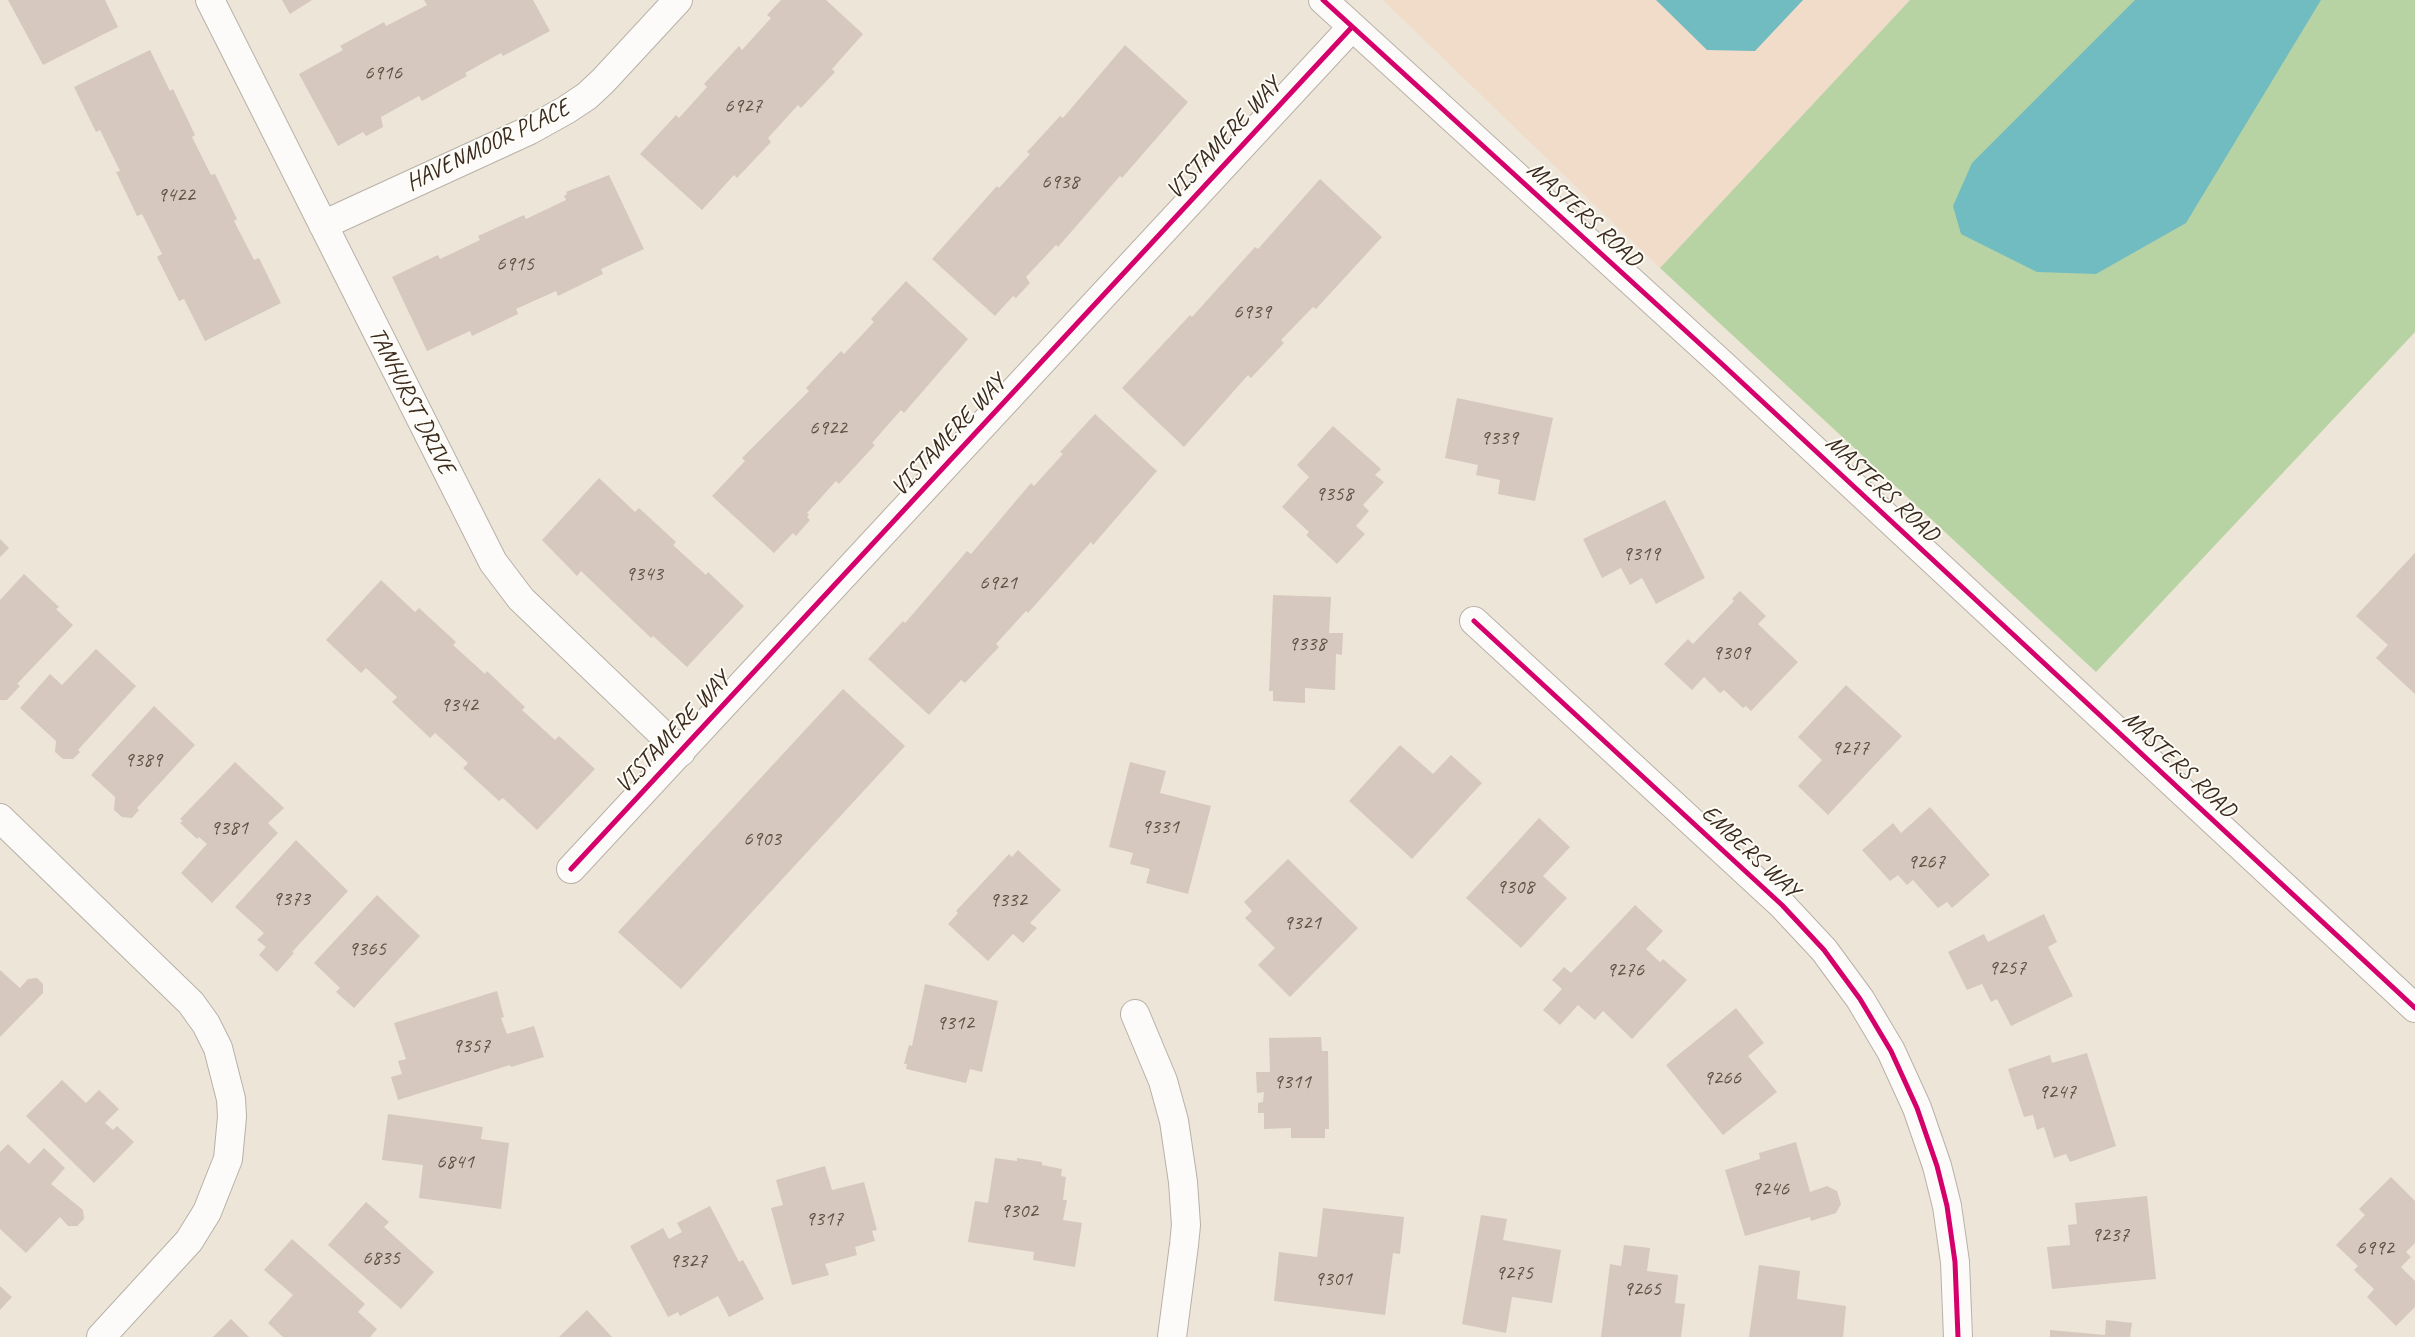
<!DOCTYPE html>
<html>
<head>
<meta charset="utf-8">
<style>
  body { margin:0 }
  canvas { display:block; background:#ede5d7 }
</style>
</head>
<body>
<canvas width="2415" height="1337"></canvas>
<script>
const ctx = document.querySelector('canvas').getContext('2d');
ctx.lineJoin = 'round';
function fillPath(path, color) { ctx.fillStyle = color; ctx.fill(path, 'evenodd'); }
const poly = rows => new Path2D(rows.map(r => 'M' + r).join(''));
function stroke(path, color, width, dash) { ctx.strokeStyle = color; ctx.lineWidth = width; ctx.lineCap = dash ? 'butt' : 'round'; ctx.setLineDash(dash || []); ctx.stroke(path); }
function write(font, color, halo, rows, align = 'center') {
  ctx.font = font + ' Caveat,sans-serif'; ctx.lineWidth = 4; ctx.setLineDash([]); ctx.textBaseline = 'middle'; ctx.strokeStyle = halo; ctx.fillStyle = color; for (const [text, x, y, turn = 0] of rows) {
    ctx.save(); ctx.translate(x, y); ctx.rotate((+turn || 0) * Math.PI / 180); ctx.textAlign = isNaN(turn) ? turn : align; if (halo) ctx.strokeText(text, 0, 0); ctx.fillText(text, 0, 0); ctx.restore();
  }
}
fillPath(poly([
  [1383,0,1910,0,1660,268]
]), '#f0dcc9');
fillPath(poly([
  [1910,0,2415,0,2415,332,2096,672,1660,268]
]), '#b8d3a3');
fillPath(poly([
  [1656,0,1803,0,1755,51,1707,50],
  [2135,0,2321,0,2186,223,2096,274,2037,272,1961,234,1953,206,1972,163]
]), '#70bcc1');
fillPath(poly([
  [8,0,105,0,118,27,43,65],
  [282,0,312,0,290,14],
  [424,0,533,0,550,31,503,56,501,53,465,73,467,76,422,101,419,96,381,117,383,127,366,136,363,132,338,146,299,74,343,50,340,46,384,22,386,26,427,5],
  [781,0,826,0,863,34,832,69,835,72,801,108,798,105,768,138,771,142,737,178,734,175,702,210,640,154,676,115,679,118,707,87,704,84,739,46,742,50,771,18,767,15],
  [1125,45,1188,102,1122,178,1120,176,1058,247,1056,245,1026,277,1030,283,1016,298,1013,296,995,316,932,259,997,186,999,188,1030,154,1027,152,1060,116,1063,118],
  [150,50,170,91,173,89,195,135,192,137,211,175,215,174,237,219,234,221,254,260,259,258,281,303,205,341,184,299,179,301,157,257,162,254,142,214,137,216,116,172,120,171,100,130,96,132,74,87],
  [609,175,644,249,601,269,603,274,558,296,556,291,516,309,518,314,472,336,470,331,427,351,392,277,438,255,440,259,480,240,478,236,524,215,526,219,566,200,564,196,567,194,566,192],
  [1320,179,1382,237,1316,309,1313,307,1281,340,1284,343,1251,378,1248,375,1184,447,1122,388,1190,315,1192,317,1255,247,1258,249],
  [906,281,968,339,904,413,901,410,872,443,875,445,839,484,836,481,807,513,809,515,807,517,810,520,796,536,793,533,774,553,712,496,745,461,742,458,809,391,806,388,841,351,844,354,874,322,871,319],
  [1457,398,1553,418,1535,501,1498,494,1500,480,1476,475,1478,465,1445,458],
  [1095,414,1157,471,1093,545,1091,542,1028,613,1026,611,996,644,999,647,965,683,961,680,929,715,868,659,903,621,905,623,967,551,971,554,1031,483,1034,486,1063,454,1060,452],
  [1333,426,1381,469,1375,475,1384,482,1363,505,1369,511,1356,526,1365,534,1337,564,1306,535,1309,532,1282,507,1309,477,1297,465],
  [599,478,635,512,639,508,676,542,673,545,706,575,708,572,744,606,687,667,653,636,651,638,581,571,577,576,542,540],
  [1665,500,1705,578,1656,604,1642,578,1630,585,1621,568,1602,578,1583,539],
  [0,539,9,548,0,557],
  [2415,553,2415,694,2376,658,2388,645,2356,616],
  [24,574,59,607,56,609,73,625,17,684,20,686,7,700,0,700,0,600],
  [381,580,415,612,419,608,456,642,453,645,485,674,487,671,525,707,522,710,555,740,559,736,595,769,537,830,503,798,499,801,463,768,468,763,435,733,430,738,392,702,397,697,366,668,361,673,326,640],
  [1740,591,1766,616,1758,624,1798,662,1751,711,1746,706,1743,708,1724,690,1720,693,1704,677,1692,690,1664,664,1688,639,1693,644,1734,601,1732,599],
  [1273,595,1331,597,1329,633,1343,633,1342,655,1336,654,1335,690,1305,688,1305,703,1273,701,1273,691,1269,691],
  [96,649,136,686,78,750,80,752,73,759,63,759,55,752,56,741,20,708,50,674,62,685],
  [1846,685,1902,736,1828,815,1798,786,1822,760,1798,737],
  [843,689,905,746,681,989,618,932],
  [154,706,195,745,137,808,139,810,132,818,122,817,114,810,115,797,91,775],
  [1400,745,1433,774,1451,755,1482,783,1412,859,1349,801],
  [235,762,284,808,268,823,278,833,212,903,181,873,207,844,199,837,197,839,180,823,183,821,180,819],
  [1130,762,1166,771,1160,793,1211,806,1188,894,1146,883,1150,869,1130,864,1133,853,1109,847],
  [1930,807,1990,875,1952,908,1947,902,1938,908,1913,880,1907,885,1898,875,1890,881,1862,850,1893,823,1901,833],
  [1539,818,1570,847,1543,876,1567,898,1521,948,1466,898],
  [296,840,348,891,292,952,294,953,277,972,259,955,266,947,257,940,264,933,235,907],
  [1018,850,1061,890,1030,923,1037,928,1023,943,1013,934,988,961,948,924,958,913,956,911,1009,854,1012,857],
  [1288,859,1358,928,1290,997,1258,965,1275,948,1245,918,1252,911,1244,902],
  [377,895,420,936,354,1008,336,992,340,988,314,963],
  [1635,905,1663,931,1646,949,1660,962,1663,959,1687,980,1632,1039,1603,1011,1595,1020,1578,1005,1560,1025,1543,1010,1562,989,1552,980,1564,967,1571,973],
  [2044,914,2057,942,2048,947,2073,996,2011,1026,1997,999,1991,1002,1982,984,1967,990,1948,952,1984,934,1988,942],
  [0,970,20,988,28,979,37,978,43,984,43,993,0,1037],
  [925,984,998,1001,982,1072,970,1069,966,1083,906,1069,907,1064,904,1064,909,1045,912,1046],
  [497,991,504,1017,501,1018,507,1034,534,1026,544,1057,511,1067,510,1065,398,1100,391,1077,402,1074,398,1061,406,1059,394,1023],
  [1736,1008,1764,1043,1748,1056,1777,1092,1723,1135,1666,1065],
  [1321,1037,1322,1051,1328,1051,1329,1129,1325,1129,1325,1138,1291,1138,1291,1128,1264,1129,1264,1113,1258,1113,1258,1103,1263,1102,1264,1092,1257,1093,1256,1072,1270,1072,1269,1038],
  [2087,1053,2116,1146,2070,1162,2066,1154,2054,1158,2044,1127,2037,1130,2033,1115,2024,1117,2008,1069,2050,1055,2052,1063],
  [62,1080,86,1103,99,1090,119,1109,105,1123,113,1130,117,1126,134,1142,94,1183,26,1116],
  [388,1114,483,1127,481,1139,509,1143,501,1209,419,1198,423,1165,382,1160],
  [1796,1142,1810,1192,1827,1186,1837,1191,1841,1204,1836,1213,1811,1221,1810,1217,1745,1236,1725,1170,1760,1159,1759,1153],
  [8,1144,29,1164,44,1148,65,1168,51,1184,83,1210,84,1219,77,1226,68,1226,60,1217,26,1253,0,1229,0,1152],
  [995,1158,1017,1161,1017,1158,1042,1162,1042,1165,1062,1169,1061,1176,1066,1177,1063,1200,1067,1200,1063,1220,1082,1223,1075,1267,1033,1260,1034,1252,968,1242,975,1201,988,1203],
  [825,1166,832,1190,864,1182,877,1230,872,1231,875,1241,855,1247,857,1255,825,1264,829,1275,792,1285,771,1208,783,1205,776,1180],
  [2391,1177,2415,1201,2415,1243,2406,1252,2411,1257,2401,1267,2415,1281,2415,1307,2396,1326,2367,1297,2374,1289,2354,1270,2358,1266,2336,1245,2365,1215,2359,1209],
  [2147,1196,2156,1279,2052,1289,2047,1247,2070,1245,2068,1225,2077,1224,2075,1203],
  [366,1202,389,1222,384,1227,434,1272,401,1309,328,1245],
  [710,1206,739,1262,743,1260,764,1299,729,1317,718,1296,680,1316,678,1312,668,1317,630,1246,663,1228,669,1239,682,1232,677,1223],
  [1323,1208,1404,1217,1400,1254,1393,1253,1385,1315,1274,1301,1279,1252,1317,1257],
  [1481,1215,1507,1219,1503,1240,1561,1250,1552,1303,1512,1297,1506,1333,1462,1324],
  [292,1239,365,1304,358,1312,377,1329,370,1337,283,1337,268,1323,293,1295,264,1270],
  [1624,1245,1650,1248,1647,1271,1678,1275,1675,1303,1685,1304,1681,1337,1601,1337,1610,1264,1621,1266],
  [1759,1265,1800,1271,1797,1299,1846,1306,1843,1337,1749,1337],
  [0,1286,12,1297,0,1310],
  [587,1310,612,1337,559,1337],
  [231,1319,249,1337,213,1337],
  [2106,1320,2132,1323,2130,1337,2050,1337,2050,1330,2105,1335]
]), '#d6c8be');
const minor = poly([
  [210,0,493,562,521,599,681,752],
  [323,225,530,130,566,110,587,96,603,81,678,0],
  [1474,621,1782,905,1824,950,1860,999,1891,1051,1917,1108,1937,1166,1947,1206,1955,1262,1958,1337],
  [0,818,191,1003,206,1024,218,1048,231,1099,232,1117,228,1159,207,1212,189,1241,101,1337],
  [571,869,1352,27],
  [1135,1014,1163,1081,1174,1121,1183,1182,1186,1225,1184,1245,1172,1337]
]);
const tertiary = poly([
  [1323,0,1722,364,2415,1008]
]);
stroke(minor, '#b8b1a8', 30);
stroke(tertiary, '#b8b1a8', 30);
stroke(minor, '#fcfbf9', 28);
stroke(tertiary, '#fcfbf9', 28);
stroke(poly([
  [1323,0,1722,364,2415,1008],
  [1474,621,1782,905,1824,950,1860,999,1891,1051,1917,1108,1937,1166,1947,1206,1955,1262,1958,1337],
  [571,869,1352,27]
]), '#d6006c', 5);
write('21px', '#625246', null, [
  ["6916",383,73],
  ["6927",743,106],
  ["6938",1060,182],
  ["9422",176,195],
  ["6915",515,264],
  ["6939",1252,312],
  ["6922",828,428],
  ["9339",1499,438],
  ["9358",1334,494],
  ["9319",1641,554],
  ["9343",644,574],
  ["6921",998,583],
  ["9338",1307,644],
  ["9309",1731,653],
  ["9342",459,705],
  ["9277",1850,748],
  ["9389",143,760],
  ["9331",1160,827],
  ["9381",229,828],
  ["6903",762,839],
  ["9267",1926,862],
  ["9308",1515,887],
  ["9373",291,899],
  ["9332",1008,900],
  ["9321",1302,923],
  ["9365",367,949],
  ["9257",2007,968],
  ["9276",1625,970],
  ["9312",955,1023],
  ["9357",471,1046],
  ["9266",1722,1078],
  ["9311",1292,1082],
  ["9247",2057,1092],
  ["6841",455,1162],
  ["9246",1770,1189],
  ["9302",1019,1211],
  ["9317",824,1219],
  ["9237",2110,1235],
  ["6992",2375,1248],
  ["6835",381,1258],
  ["9327",688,1261],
  ["9275",1514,1273],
  ["9301",1333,1279],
  ["9265",1642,1289]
]);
write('24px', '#3b2a1e', '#fdfcf7', [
  ["VISTAMERE WAY",1224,139,-47],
  ["HAVENMOOR PLACE",488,146,-26],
  ["MASTERS ROAD",1584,215,42],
  ["TANHURST DRIVE",411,401,63],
  ["VISTAMERE WAY",949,436,-47],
  ["MASTERS ROAD",1882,489,43],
  ["VISTAMERE WAY",673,733,-47],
  ["MASTERS ROAD",2179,765,43],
  ["EMBERS WAY",1750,852,43]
]);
</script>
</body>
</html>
